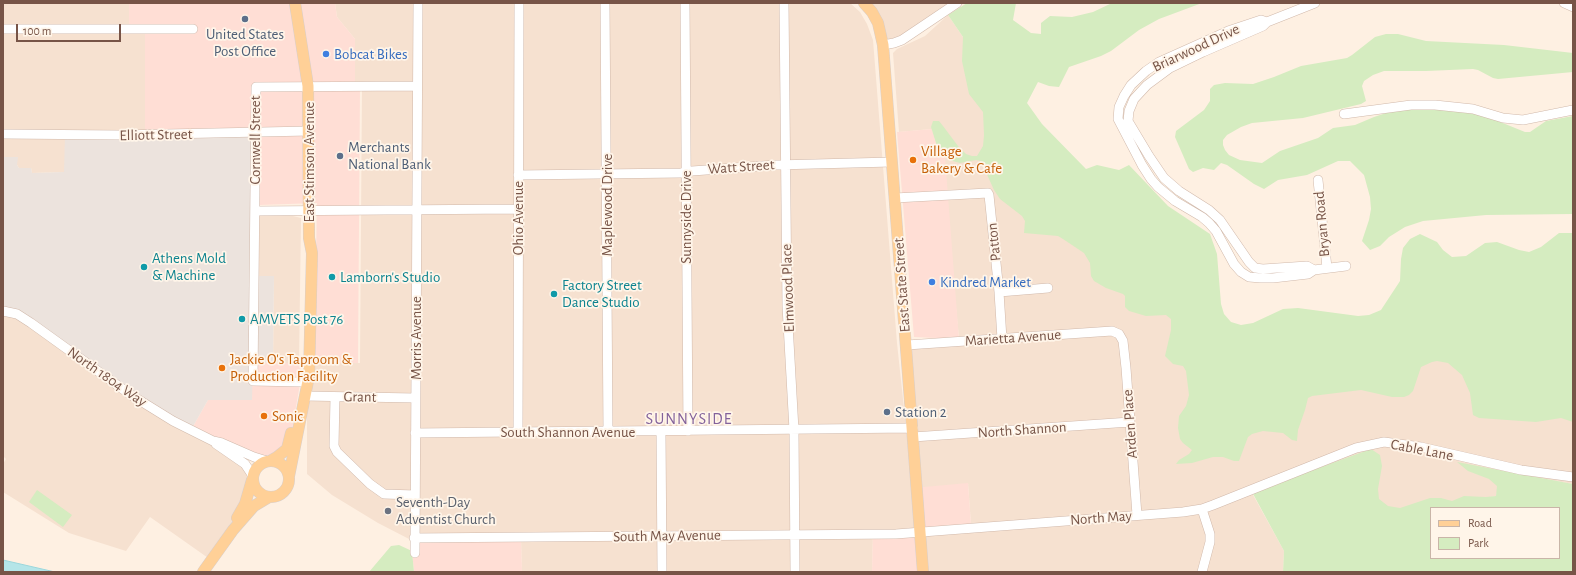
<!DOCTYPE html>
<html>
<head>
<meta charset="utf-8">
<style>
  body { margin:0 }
  #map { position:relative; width:1576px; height:575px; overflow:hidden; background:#fef0e2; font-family:"Alegreya Sans",sans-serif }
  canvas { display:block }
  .frame { position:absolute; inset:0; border:4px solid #775447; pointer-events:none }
  .legend { position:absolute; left:1430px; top:507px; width:130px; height:52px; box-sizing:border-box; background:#fff5e9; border:1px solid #c9b5a8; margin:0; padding:5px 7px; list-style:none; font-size:12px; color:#775447 }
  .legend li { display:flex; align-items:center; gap:8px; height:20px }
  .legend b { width:20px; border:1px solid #c9b5a8 }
  .scale { position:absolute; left:16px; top:24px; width:105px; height:18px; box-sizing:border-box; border:2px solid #775447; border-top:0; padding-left:5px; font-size:12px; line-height:14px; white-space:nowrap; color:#775447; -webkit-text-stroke:3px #fff5e9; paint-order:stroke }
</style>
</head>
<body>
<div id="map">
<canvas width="1576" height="575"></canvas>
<div class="frame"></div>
<ul class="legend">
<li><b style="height:5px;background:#ffd097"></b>Road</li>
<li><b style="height:11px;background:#d5ecc0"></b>Park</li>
</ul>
<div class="scale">100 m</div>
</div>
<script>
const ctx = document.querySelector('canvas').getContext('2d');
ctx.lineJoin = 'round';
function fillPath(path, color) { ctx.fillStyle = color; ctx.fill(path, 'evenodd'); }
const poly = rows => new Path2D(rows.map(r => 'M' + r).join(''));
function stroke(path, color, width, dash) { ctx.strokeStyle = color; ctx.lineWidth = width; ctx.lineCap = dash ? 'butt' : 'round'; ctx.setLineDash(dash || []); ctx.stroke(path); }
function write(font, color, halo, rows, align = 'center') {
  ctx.font = font + ' "Alegreya Sans",sans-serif'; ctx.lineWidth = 3.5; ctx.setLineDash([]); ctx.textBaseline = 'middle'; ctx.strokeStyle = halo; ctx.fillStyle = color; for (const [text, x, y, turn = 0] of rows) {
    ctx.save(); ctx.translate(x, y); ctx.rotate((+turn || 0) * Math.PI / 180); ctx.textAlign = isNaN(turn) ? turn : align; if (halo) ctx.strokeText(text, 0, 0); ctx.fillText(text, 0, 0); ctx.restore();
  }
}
fillPath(poly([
  [3,3,129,3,129,29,145,29,145,135,64,172,32,173,31,168,19,168,17,165,17,157,3,157],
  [335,3,850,3,860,12,867,24,873,40,897,343,911,474,903,343,959,339,941,153,936,143,932,129,899,132,893,53,897,49,925,36,948,15,963,37,1063,235,1172,313,1248,431,1305,394,1423,359,1447,357,1573,414,1573,484,1502,472,1496,496,1394,513,1252,493,1284,551,1283,572,922,572,918,530,971,525,968,483,915,530,873,532,872,572,522,572,521,540,411,540,378,523,332,495,307,474,307,412,314,363,360,363,362,83,355,82,355,39,337,17],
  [864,3,957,3,905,38,883,45],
  [257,215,289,215,301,218,299,363,273,363,274,276,256,276],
  [3,311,7,312,213,441,253,476,245,504,211,560,150,517,126,551,69,533,3,492,3,464,6,459,3,456]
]), '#f6e1d0');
fillPath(poly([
  [129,3,335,3,337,17,355,39,355,86,360,87,358,363,314,363,317,203,259,205,145,135,145,29,129,29],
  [932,129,936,143,945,157,959,339,914,337,897,132],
  [253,363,299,363,302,372,291,436,270,461,191,430,208,400],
  [968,483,971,525,918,530,922,572,872,572,873,532,915,530,913,488],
  [411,540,521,540,522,572,414,572]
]), '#ffded5');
fillPath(poly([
  [255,133,253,276,274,276,273,363,253,363,252,400,208,400,191,430,31,323,3,311,3,157,18,157,17,165,19,168,31,168,32,173,64,172,65,135]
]), '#ece3dd');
fillPath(poly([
  [967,3,1016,3,1013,20,1031,33,1041,34,1041,23,1050,16,1072,17,1093,12,1112,3,1202,3,1159,19,1139,30,1111,51,1101,56,1069,67,1059,87,1049,86,1038,82,1027,103,1042,124,1086,169,1097,165,1119,170,1129,165,1168,206,1210,234,1217,254,1221,304,1224,314,1231,322,1241,325,1253,323,1283,309,1298,308,1358,316,1369,315,1381,310,1400,281,1401,259,1403,248,1410,239,1420,234,1437,242,1443,250,1452,257,1466,256,1485,243,1497,242,1519,250,1529,252,1541,247,1559,233,1573,233,1573,422,1561,418,1536,422,1479,418,1473,415,1470,393,1462,375,1448,363,1437,361,1432,362,1421,367,1413,391,1409,395,1404,397,1392,397,1361,390,1312,396,1308,398,1305,410,1298,430,1297,441,1292,440,1283,433,1263,431,1252,434,1248,437,1239,461,1234,461,1223,457,1213,457,1192,463,1176,464,1179,460,1189,454,1192,450,1183,443,1180,439,1178,428,1179,416,1186,406,1189,395,1186,371,1183,366,1173,364,1165,356,1171,330,1171,319,1166,315,1146,316,1129,311,1125,307,1125,296,1123,294,1106,288,1094,281,1091,276,1090,263,1084,253,1063,239,1058,236,1024,233,1025,221,1022,216,1000,199,994,190,981,161,976,160,960,163,949,160,941,153,936,143,931,127,933,121,939,121,943,126,958,146,966,154,972,156,977,156,983,146,984,135,983,112,969,94,962,61,963,37,948,15],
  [1386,34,1398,34,1426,41,1504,45,1573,53,1573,72,1498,79,1493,78,1478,70,1473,69,1426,71,1384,71,1373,75,1364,81,1362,86,1366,101,1361,104,1303,118,1252,123,1241,127,1227,135,1223,140,1223,145,1225,150,1229,155,1240,160,1262,163,1280,151,1318,138,1333,128,1355,125,1374,117,1395,110,1430,107,1478,113,1525,132,1530,132,1546,121,1573,116,1573,214,1486,215,1423,221,1405,227,1389,237,1380,246,1370,250,1362,241,1369,220,1371,209,1370,197,1364,175,1350,161,1338,161,1307,175,1278,180,1264,189,1254,184,1227,165,1221,163,1214,170,1203,168,1193,172,1189,169,1175,137,1176,131,1204,110,1210,101,1210,89,1214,85,1225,83,1253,84,1274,77,1301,66,1347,58,1352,55,1375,37],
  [1371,449,1380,455,1382,466,1378,489,1379,499,1388,506,1400,508,1430,498,1441,498,1452,501,1464,496,1486,497,1496,496,1497,486,1489,479,1468,471,1457,462,1573,484,1573,572,1283,572,1284,551,1252,492],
  [1431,508,1559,508,1559,558,1431,558],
  [37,490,72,515,63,527,29,502],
  [399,545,412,551,414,572,369,572,391,546]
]), '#d5ecc0');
const water = poly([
  [3,560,55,572,3,572,3,560]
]);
fillPath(water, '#b5e5e8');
stroke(water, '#9bd6db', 1);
const minor = poly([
  [605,3,608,432],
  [685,3,688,431],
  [784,3,787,306,794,430,795,572],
  [1315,3,1267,22,1261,20,1228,31,1159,62,1146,71,1131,85,1124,96,1119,107,1118,119,1142,165,1151,179,1158,187,1175,201,1202,217,1209,223,1216,231,1234,264,1241,272,1249,277,1261,278,1273,278,1308,274,1314,270,1346,266],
  [1564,3,1573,7],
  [1267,22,1263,26,1203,52,1170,68,1147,85,1134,99,1129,111,1128,121,1149,156,1164,178,1179,191,1209,210,1220,220,1249,262,1255,268,1263,269,1307,266,1314,270],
  [3,29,193,29],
  [883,45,894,43,902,40,957,3],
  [1344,114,1411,105,1435,105,1473,109,1503,118,1523,120,1573,110],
  [3,134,119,135,309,131],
  [518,175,681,173,692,171,776,165,892,162],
  [1318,180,1327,268],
  [895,198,988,193,989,195,999,292,1002,339],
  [255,211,518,209],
  [999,292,1048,288],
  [3,311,17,314,31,323,131,395,173,421,213,441,222,443,254,457,267,461],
  [907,345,1112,331,1119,334,1123,341,1126,368,1137,515],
  [301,382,253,381,256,87,417,86],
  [305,396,415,398],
  [335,397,334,446,337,452,370,484,384,494,415,495],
  [518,432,519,3],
  [661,432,662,572],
  [415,433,913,428],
  [913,437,1130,422],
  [216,444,245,464,253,476],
  [1202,509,1210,534,1210,542,1202,572],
  [414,538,896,534,1183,512,1202,509,1213,505,1356,448,1384,442,1421,447,1521,470,1573,477],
  [415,553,418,3]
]);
const major = poly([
  [864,3,872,12,878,23,883,45,923,572],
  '253 479a18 18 0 1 1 36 0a18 18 0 1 1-36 0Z',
  [270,461,277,457,287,449,291,433],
  [289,476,309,376,312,253,309,238,308,86,295,3],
  [237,518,245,504,252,480],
  [203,572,233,530,254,506,269,497]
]);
stroke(minor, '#d1b9ab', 10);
stroke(major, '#d9cfcb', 12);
stroke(minor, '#fff', 9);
stroke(major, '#ffd097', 11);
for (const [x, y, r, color] of [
  [245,19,4,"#5c6f8a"],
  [326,54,4,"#3f7fe0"],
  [340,156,4,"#5c6f8a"],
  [913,160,4,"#e8710a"],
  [144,267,4,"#0f9aa8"],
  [332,277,4,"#0f9aa8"],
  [932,282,4,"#3f7fe0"],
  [554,294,4,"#0f9aa8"],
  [242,319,4,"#0f9aa8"],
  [222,368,4,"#e8710a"],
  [887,412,4,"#5c6f8a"],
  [264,416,4,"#e8710a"],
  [388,511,4,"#6b7280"]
]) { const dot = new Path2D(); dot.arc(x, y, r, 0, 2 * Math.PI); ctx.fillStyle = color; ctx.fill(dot); stroke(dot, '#fff5e9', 1.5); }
write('15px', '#4e5e75', '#fff5e9', [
  ["United States",245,34,"center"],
  ["Post Office",245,51,"center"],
  ["Merchants",348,147],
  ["National Bank",348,164],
  ["Station 2",895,412]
], 'left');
write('15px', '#775447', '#fff5e9', [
  ["Briarwood Drive",1196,48,-25],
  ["Elliott Street",156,135,-1],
  ["Cornwell Street",255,140,-90],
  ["East Stimson Avenue",309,162,-90],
  ["Watt Street",741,167,-4],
  ["Maplewood Drive",607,205,-90],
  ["Sunnyside Drive",686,217,-90],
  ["Ohio Avenue",518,218,-90],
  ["Bryan Road",1322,224,-95],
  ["Patton",994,242,-96],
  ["East State Street",902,285,-94],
  ["Elmwood Place",788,288,-92],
  ["Morris Avenue",416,338,-90],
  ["Marietta Avenue",1013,338,-4],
  ["North 1804 Way",107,377,35],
  ["Grant",360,397,1],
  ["Arden Place",1130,424,-94],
  ["North Shannon",1022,430,-4],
  ["South Shannon Avenue",568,432],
  ["Cable Lane",1422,450,11],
  ["North May",1101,518,-4],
  ["South May Avenue",667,536,-1]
]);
write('15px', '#366cbe', '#fff5e9', [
  ["Bobcat Bikes",334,54],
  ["Kindred Market",940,282]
], 'left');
write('15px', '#c56008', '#fff5e9', [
  ["Village",921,151],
  ["Bakery & Cafe",921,168],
  ["Jackie O's Taproom &",230,359],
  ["Production Facility",230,376],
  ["Sonic",272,416]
], 'left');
write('15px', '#0d838f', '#fff5e9', [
  ["Athens Mold",152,258],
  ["& Machine",152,275],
  ["Lamborn's Studio",340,277],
  ["Factory Street",562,285],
  ["Dance Studio",562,302],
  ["AMVETS Post 76",250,319]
], 'left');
write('15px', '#5b616d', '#fff5e9', [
  ["Seventh-Day",396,502],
  ["Adventist Church",396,519]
], 'left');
ctx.letterSpacing = '1px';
write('16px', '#83629b', '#fff5e9', [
  ["SUNNYSIDE",689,419]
]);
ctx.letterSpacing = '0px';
</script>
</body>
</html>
